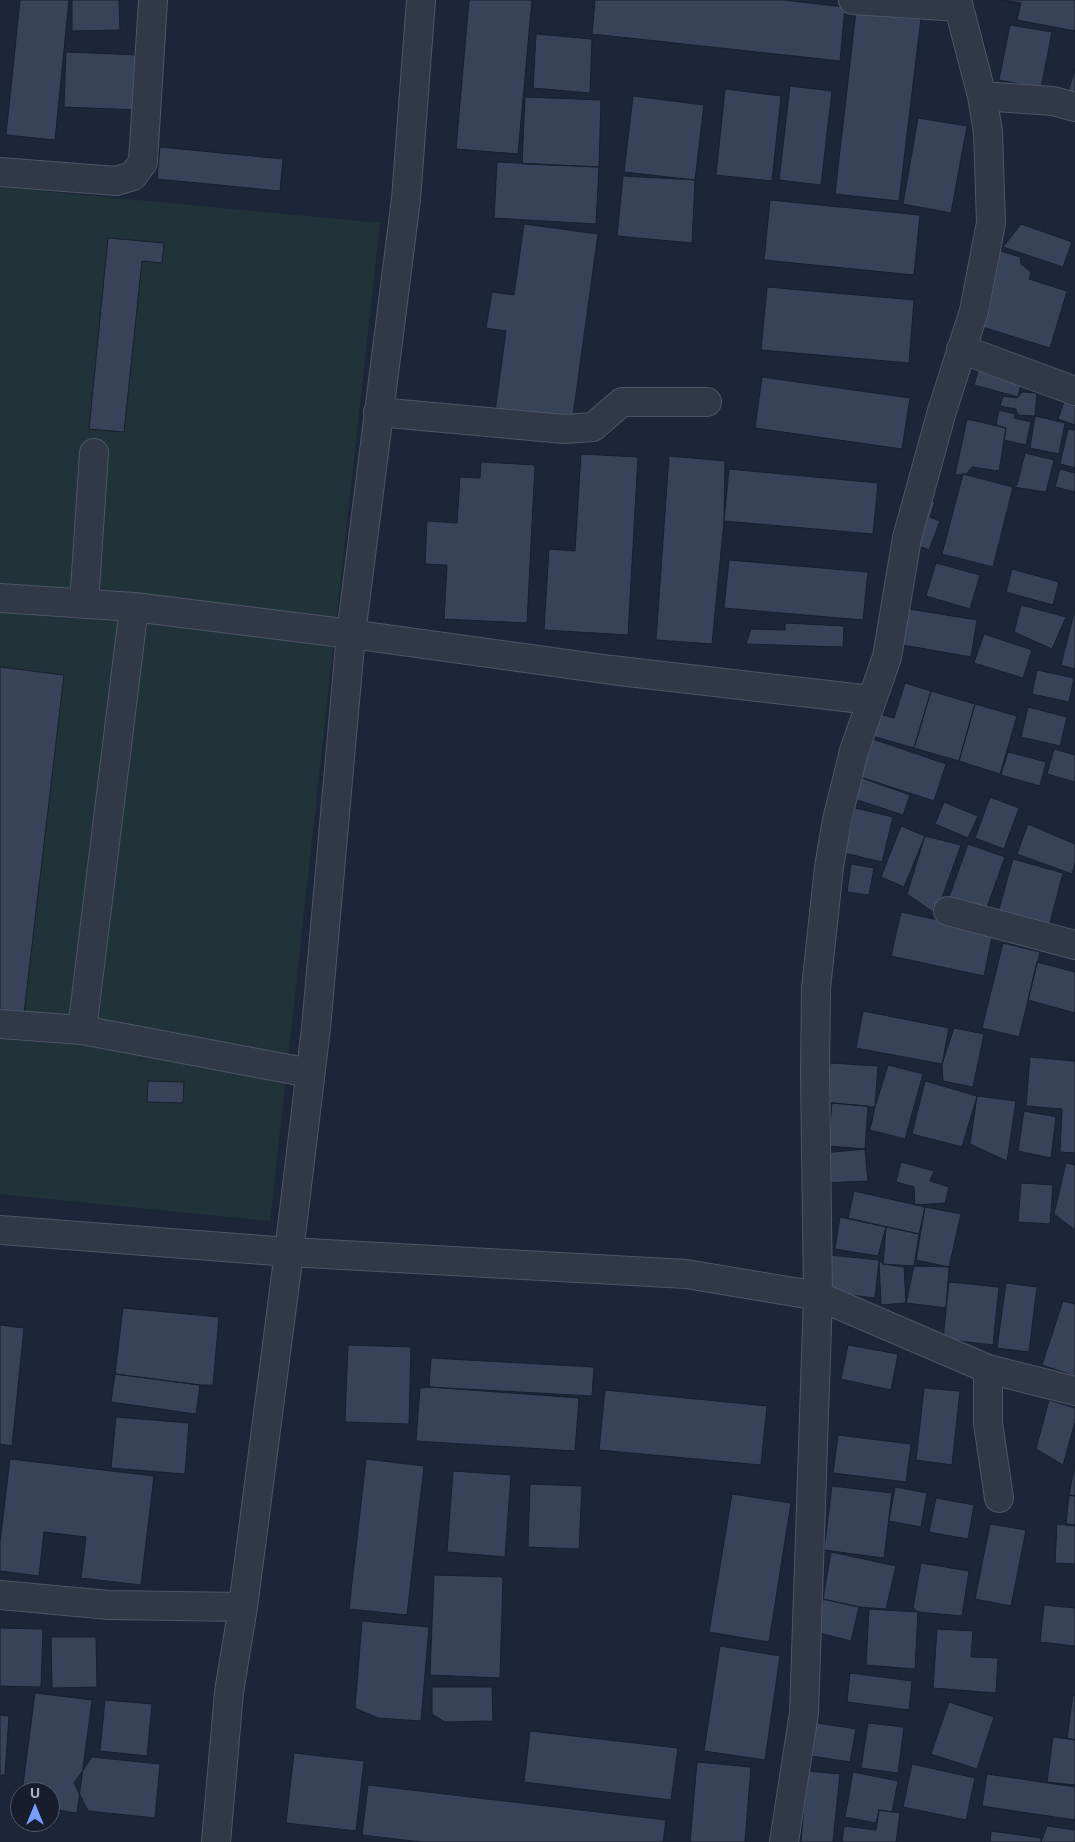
<!DOCTYPE html>
<html>
<head>
<meta charset="utf-8">
<style>
  body { margin:0 }
  #map { position:relative; width:1075px; height:1842px; overflow:hidden; background:#1d2638; font-family:"Noto Sans",sans-serif }
  canvas { display:block }
  .north { position:absolute; left:10px; top:1782px; width:50px; height:50px; box-sizing:border-box; background:#171d2d; border:1px solid #52596a; border-radius:50%; rotate:0deg; font-size:14px; font-weight:700; line-height:20px; text-align:center; color:#aab2c6 }
  .north::after { content:''; display:block; margin:auto; width:18px; height:22px; background:#769dff; clip-path:polygon(50% 0,100% 100%,50% 72%,0 100%) }
</style>
</head>
<body>
<div id="map">
<canvas width="1075" height="1842"></canvas>
<div class="north">U</div>
</div>
<script>
const ctx = document.querySelector('canvas').getContext('2d');
ctx.lineJoin = 'round';
function fillPath(path, color) { ctx.fillStyle = color; ctx.fill(path, 'evenodd'); }
const poly = rows => new Path2D(rows.map(r => 'M' + r).join(''));
function stroke(path, color, width, dash) { ctx.strokeStyle = color; ctx.lineWidth = width; ctx.lineCap = dash ? 'butt' : 'round'; ctx.setLineDash(dash || []); ctx.stroke(path); }
fillPath(poly([
  [0,187,380,223,270,1221,0,1194]
]), '#1f3339');
const building = poly([
  [20,0,69,0,55,140,6,135,20,0],
  [72,0,119,0,120,30,72,31,72,0],
  [469,0,532,0,518,154,456,149,469,0],
  [595,0,783,0,845,7,840,61,592,34,595,0],
  [1000,0,1075,0,1075,31,1017,20,1021,3,1000,0],
  [856,11,921,18,899,201,835,194,856,11],
  [1010,25,1052,32,1041,88,999,80,1010,25],
  [536,34,592,39,590,93,533,88,536,34],
  [66,52,139,55,138,110,64,107,66,52],
  [1075,69,1075,100,1066,98,1075,69],
  [790,86,832,91,821,185,779,180,790,86],
  [725,89,781,96,772,181,716,175,725,89],
  [633,96,704,105,695,180,624,172,633,96],
  [525,97,601,100,599,167,522,164,525,97],
  [918,118,967,126,951,213,903,204,918,118],
  [160,147,283,159,280,191,157,179,160,147],
  [497,162,599,167,596,224,494,218,497,162],
  [623,176,695,180,692,243,617,236,623,176],
  [770,200,920,215,914,275,764,260,770,200],
  [524,224,598,234,572,423,495,412,506,331,486,328,492,292,514,295,524,224],
  [1021,224,1072,242,1063,267,1003,247,1021,224],
  [108,238,164,243,162,263,142,261,124,432,89,429,108,238],
  [1000,251,1020,257,1021,264,1031,272,1029,279,1067,291,1050,348,979,326,1000,251],
  [767,287,914,300,909,363,761,350,767,287],
  [981,362,1023,375,1018,397,974,385,981,362],
  [762,377,910,398,902,449,755,428,762,377],
  [1022,392,1037,393,1035,416,1018,415,1016,409,1000,406,1003,396,1017,398,1022,392],
  [1067,393,1075,395,1075,425,1058,419,1067,393],
  [999,410,1015,414,1014,418,1031,422,1026,445,1004,440,1006,428,996,425,999,410],
  [1035,416,1065,423,1059,454,1030,448,1035,416],
  [967,419,1006,428,999,471,972,467,966,474,955,475,967,419],
  [1068,429,1075,430,1075,468,1060,464,1068,429],
  [1025,453,1054,460,1046,492,1013,487,1017,485,1025,453],
  [581,454,638,457,628,635,544,630,549,549,575,551,581,454],
  [669,456,725,461,724,521,712,644,656,640,669,456],
  [481,462,535,465,527,623,444,619,447,565,425,564,427,521,457,523,460,477,480,478,481,462],
  [729,469,878,483,873,534,724,521,729,469],
  [1060,469,1075,473,1075,492,1055,487,1060,469],
  [963,474,1013,487,993,567,942,554,963,474],
  [926,499,935,502,930,517,940,521,929,550,911,543,926,499],
  [729,560,868,572,863,620,724,608,729,560],
  [936,563,980,575,970,609,926,596,936,563],
  [1012,569,1059,582,1053,605,1006,592,1012,569],
  [1021,605,1066,617,1052,649,1014,632,1021,605],
  [909,609,977,620,971,657,903,645,909,609],
  [1075,609,1075,669,1061,665,1075,609],
  [785,623,844,626,843,647,746,644,751,629,785,630,785,623],
  [984,634,1032,650,1023,678,974,663,984,634],
  [0,667,64,675,24,1013,0,1010,0,667],
  [1037,670,1074,678,1069,702,1032,694,1037,670],
  [905,683,931,691,914,748,869,735,876,713,894,718,905,683],
  [931,691,975,704,959,761,914,748,931,691],
  [975,704,1017,716,1000,774,959,761,975,704],
  [1028,707,1067,717,1060,746,1021,737,1028,707],
  [867,737,946,764,934,801,854,775,867,737],
  [1054,749,1075,755,1075,782,1047,774,1054,749],
  [1008,752,1046,762,1040,786,1001,775,1008,752],
  [856,776,910,795,903,815,849,797,856,776],
  [990,797,1019,808,1004,849,975,838,990,797],
  [944,802,978,816,968,838,935,824,944,802],
  [855,808,893,817,882,862,844,853,855,808],
  [1028,824,1075,844,1075,863,1072,874,1017,854,1028,824],
  [901,826,925,836,904,887,881,877,901,826],
  [925,836,961,845,936,914,907,894,925,836],
  [968,844,1005,857,985,913,948,900,968,844],
  [1013,859,1063,873,1047,934,996,920,1013,859],
  [851,864,874,868,869,895,847,892,851,864],
  [901,912,993,932,984,976,891,956,901,912],
  [1003,943,1040,952,1019,1037,982,1028,1003,943],
  [1037,962,1075,972,1075,1013,1028,1000,1037,962],
  [863,1011,949,1028,942,1064,856,1048,863,1011],
  [954,1028,984,1034,973,1087,943,1081,942,1064,954,1028],
  [1030,1057,1075,1061,1075,1153,1060,1152,1062,1109,1026,1106,1030,1057],
  [830,1063,878,1066,875,1107,832,1103,827,1104,830,1063],
  [888,1065,923,1074,905,1139,870,1130,875,1107,888,1065],
  [148,1081,184,1082,183,1103,147,1102,148,1081],
  [925,1081,977,1096,962,1147,912,1134,925,1081],
  [977,1096,1016,1101,1007,1161,970,1144,977,1096],
  [832,1103,868,1106,865,1149,828,1146,832,1103],
  [1024,1111,1056,1117,1051,1158,1018,1151,1024,1111],
  [865,1149,868,1181,824,1183,823,1153,865,1149],
  [901,1162,934,1171,930,1181,949,1187,945,1203,915,1205,914,1187,896,1182,901,1162],
  [1066,1163,1075,1165,1075,1230,1054,1214,1066,1163],
  [1021,1183,1053,1185,1050,1224,1018,1222,1021,1183],
  [854,1191,925,1207,919,1234,848,1218,854,1191],
  [925,1207,961,1214,949,1267,916,1260,925,1207],
  [840,1217,886,1227,878,1256,835,1249,840,1217],
  [886,1227,919,1234,914,1266,883,1264,886,1227],
  [830,1255,879,1260,875,1298,825,1292,830,1255],
  [879,1260,883,1264,904,1267,906,1303,881,1305,879,1260],
  [914,1266,949,1267,946,1308,906,1303,914,1266],
  [949,1282,999,1287,993,1345,943,1339,949,1282],
  [1006,1283,1037,1287,1029,1352,997,1348,1006,1283],
  [1063,1301,1075,1304,1075,1376,1042,1365,1063,1301],
  [123,1308,219,1317,213,1385,200,1385,115,1374,123,1308],
  [0,1325,24,1328,12,1446,0,1444,0,1325],
  [348,1345,411,1347,409,1424,345,1422,348,1345],
  [848,1345,898,1354,891,1390,841,1379,848,1345],
  [431,1358,594,1367,592,1396,429,1387,431,1358],
  [115,1374,200,1385,196,1414,111,1402,115,1374],
  [429,1387,579,1398,575,1451,416,1441,420,1388,429,1387],
  [924,1388,960,1391,952,1465,916,1460,924,1388],
  [605,1390,767,1406,761,1465,599,1450,605,1390],
  [1049,1400,1075,1408,1075,1422,1063,1465,1036,1449,1049,1400],
  [116,1417,189,1423,185,1474,111,1468,116,1417],
  [838,1435,911,1444,906,1482,833,1473,838,1435],
  [10,1459,154,1476,141,1585,81,1578,86,1537,44,1532,39,1576,0,1571,0,1542,10,1459],
  [366,1459,424,1466,407,1615,349,1609,366,1459],
  [1075,1464,1075,1496,1069,1495,1075,1464],
  [453,1471,511,1475,505,1557,447,1552,453,1471],
  [530,1484,582,1486,579,1549,528,1547,530,1484],
  [832,1486,892,1493,884,1558,824,1550,832,1486],
  [895,1487,927,1493,921,1527,889,1521,895,1487],
  [732,1494,791,1503,769,1642,709,1632,732,1494],
  [1069,1495,1075,1496,1075,1525,1066,1524,1069,1495],
  [936,1498,974,1505,968,1539,929,1532,936,1498],
  [990,1524,1026,1530,1011,1606,975,1599,990,1524],
  [1057,1524,1075,1526,1075,1564,1055,1563,1057,1524],
  [831,1552,896,1566,886,1609,859,1607,823,1599,831,1552],
  [921,1563,969,1571,962,1616,918,1612,913,1608,921,1563],
  [434,1575,503,1577,500,1678,430,1675,434,1575],
  [823,1599,859,1607,851,1641,815,1632,823,1599],
  [1044,1605,1075,1608,1075,1646,1040,1642,1044,1605],
  [869,1609,918,1612,915,1669,866,1665,869,1609],
  [362,1621,429,1627,421,1721,378,1718,355,1708,362,1621],
  [0,1628,43,1629,41,1687,0,1686,0,1628],
  [937,1629,973,1631,971,1657,998,1658,996,1693,933,1688,937,1629],
  [51,1637,96,1637,97,1687,52,1688,51,1637],
  [720,1646,780,1656,765,1760,704,1751,720,1646],
  [850,1673,912,1681,909,1710,847,1702,850,1673],
  [432,1687,492,1687,493,1721,445,1722,432,1714,432,1687],
  [35,1693,92,1700,77,1813,50,1809,50,1792,22,1792,35,1693],
  [1073,1695,1075,1696,1075,1740,1067,1738,1073,1695],
  [105,1700,152,1704,147,1756,100,1751,105,1700],
  [949,1702,994,1717,977,1769,931,1754,949,1702],
  [0,1715,9,1716,5,1775,0,1775,0,1715],
  [811,1722,856,1729,850,1762,805,1755,811,1722],
  [868,1723,904,1727,898,1773,861,1768,868,1723],
  [530,1731,678,1748,671,1800,524,1782,530,1731],
  [1053,1737,1075,1740,1075,1785,1047,1782,1053,1737],
  [294,1753,364,1761,356,1831,286,1823,294,1753],
  [92,1757,160,1764,155,1818,88,1811,74,1783,92,1757],
  [697,1762,751,1767,745,1842,690,1842,697,1762],
  [912,1764,975,1778,966,1820,903,1807,912,1764],
  [807,1771,840,1774,833,1842,801,1842,807,1771],
  [853,1772,898,1781,892,1812,879,1810,876,1823,845,1817,853,1772],
  [987,1774,1075,1787,1075,1820,982,1806,987,1774],
  [368,1785,666,1820,663,1842,421,1842,362,1835,368,1785],
  [879,1810,900,1813,896,1842,842,1842,844,1826,876,1830,879,1810],
  [1047,1826,1075,1830,1075,1842,1041,1842,1047,1826],
  [991,1831,1041,1838,1041,1842,990,1842,991,1831]
]);
fillPath(building, '#384359');
stroke(building, '#181f2f', 1);
const minor = poly([
  [853,0,959,7],
  [982,96,1053,101,1075,107],
  [0,172,116,181,133,176,143,162,153,0],
  [961,349,1075,391],
  [378,412,564,429,593,427,622,402,707,402],
  [0,598,134,607,351,634,406,199,421,0],
  [84,604,94,453],
  [134,607,82,1030,310,1073],
  [948,911,1075,945],
  [0,1024,82,1030],
  [0,1230,289,1252,686,1274,818,1296,988,1369,1075,1391],
  [988,1369,988,1423,999,1498],
  [0,1595,109,1605,243,1607],
  [216,1842,229,1692,243,1607,289,1252,316,1028,351,634,611,670,871,700],
  [784,1842,804,1713,818,1296,815,1073,816,988,829,867,837,820,854,751,887,657,907,538,942,411,974,311,991,223,988,132,982,96,957,0]
]);
stroke(minor, '#4e5567', 30);
stroke(minor, '#313848', 28);
</script>
</body>
</html>
